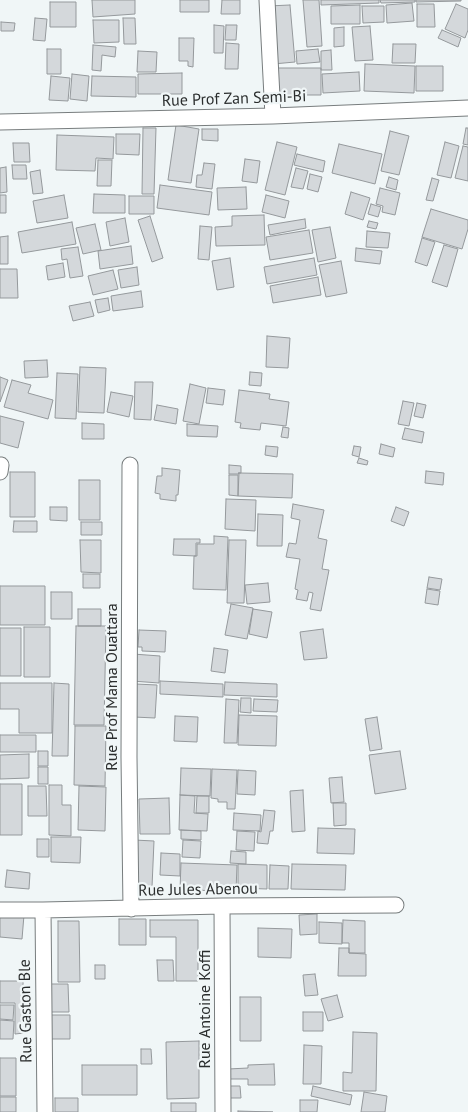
<!DOCTYPE html>
<html>
<head>
<meta charset="utf-8">
<style>
  body { margin:0 }
  canvas { display:block; background:#f0f6f7 }
</style>
</head>
<body>
<canvas width="468" height="1112"></canvas>
<script>
const ctx = document.querySelector('canvas').getContext('2d');
ctx.lineJoin = 'round';
function fillPath(path, color) { ctx.fillStyle = color; ctx.fill(path, 'evenodd'); }
const poly = rows => new Path2D(rows.map(r => 'M' + r).join(''));
function stroke(path, color, width, dash) { ctx.strokeStyle = color; ctx.lineWidth = width; ctx.lineCap = dash ? 'butt' : 'round'; ctx.setLineDash(dash || []); ctx.stroke(path); }
function write(font, color, halo, rows, align = 'center') {
  ctx.font = font + ' "PT Sans",sans-serif'; ctx.lineWidth = 4.5; ctx.setLineDash([]); ctx.textBaseline = 'middle'; ctx.strokeStyle = halo; ctx.fillStyle = color; for (const [text, x, y, turn = 0] of rows) {
    ctx.save(); ctx.translate(x, y); ctx.rotate((+turn || 0) * Math.PI / 180); ctx.textAlign = isNaN(turn) ? turn : align; if (halo) ctx.strokeText(text, 0, 0); ctx.fillText(text, 0, 0); ctx.restore();
  }
}
const building = poly([
  [92,0,135,0,135,14,93,17,92,0],
  [180,0,209,0,209,12,180,12,180,0],
  [222,0,240,0,240,14,221,14,222,0],
  [303,0,319,0,322,46,307,47,303,0],
  [321,0,379,0,379,3,321,5,321,0],
  [380,0,415,0,415,2,381,3,380,0],
  [416,0,461,0,461,1,416,2,416,0],
  [50,2,76,2,76,27,50,27,50,2],
  [412,3,414,21,387,23,386,5,412,3],
  [417,4,434,4,435,27,417,27,417,4],
  [456,4,468,9,468,30,465,38,445,29,456,4],
  [290,5,295,62,273,64,268,6,290,5],
  [360,5,360,24,331,24,331,6,360,5],
  [362,6,384,6,384,22,363,23,362,6],
  [35,18,47,19,45,41,33,40,35,18],
  [123,18,135,18,136,44,124,44,123,18],
  [93,20,119,20,119,42,94,43,93,20],
  [1,22,15,23,14,31,1,31,1,22],
  [214,25,224,26,223,53,214,53,214,25],
  [226,25,237,25,236,40,225,40,226,25],
  [370,26,373,60,355,61,352,27,370,26],
  [344,27,344,46,334,47,334,28,344,27],
  [442,30,461,38,458,47,438,38,442,30],
  [179,38,194,38,193,67,188,66,188,61,179,61,179,38],
  [226,43,239,44,238,69,225,69,226,43],
  [393,44,416,44,415,63,392,63,393,44],
  [93,45,116,47,115,57,102,55,101,71,92,70,93,45],
  [47,49,61,49,61,74,47,74,47,49],
  [318,49,320,62,297,64,296,51,318,49],
  [331,50,332,70,321,70,321,51,331,50],
  [138,51,157,52,156,72,137,72,138,51],
  [365,64,415,66,414,93,364,91,365,64],
  [416,66,443,66,443,91,416,91,416,66],
  [273,68,321,68,321,95,274,95,273,68],
  [359,72,360,91,323,93,322,74,359,72],
  [182,73,182,94,138,94,138,74,182,73],
  [72,74,89,76,87,101,70,99,72,74],
  [51,76,70,78,68,101,49,100,51,76],
  [92,76,136,77,136,97,91,96,92,76],
  [176,125,199,129,191,183,168,180,176,125],
  [143,128,156,128,154,194,142,194,143,128],
  [466,128,468,128,468,145,463,144,466,128],
  [202,129,218,129,218,141,202,140,202,129],
  [390,131,409,136,399,175,381,171,390,131],
  [116,134,140,134,139,155,116,154,116,134],
  [57,135,114,137,113,159,96,158,95,171,56,170,57,135],
  [277,142,297,147,285,195,265,190,277,142],
  [445,142,459,146,451,178,437,175,445,142],
  [13,143,29,143,30,162,14,162,13,143],
  [339,144,382,154,375,184,332,173,339,144],
  [463,146,468,147,468,181,455,178,463,146],
  [297,154,325,161,323,172,294,165,297,154],
  [245,159,260,161,257,183,242,181,245,159],
  [98,160,112,160,111,186,97,186,98,160],
  [204,163,215,164,212,189,196,187,197,175,202,175,204,163],
  [12,165,26,165,27,179,13,179,12,165],
  [6,167,7,192,0,193,0,168,6,167],
  [296,168,308,171,303,189,291,187,296,168],
  [40,170,43,193,33,194,30,172,40,170],
  [310,174,322,177,318,192,307,189,310,174],
  [389,177,398,180,396,190,386,187,389,177],
  [432,178,439,180,433,201,426,200,432,178],
  [160,185,212,192,209,215,157,208,160,185],
  [246,187,247,209,218,210,217,188,246,187],
  [380,188,400,193,395,215,382,212,383,206,376,204,380,188],
  [351,192,370,198,363,220,345,214,351,192],
  [94,194,125,195,125,213,93,213,94,194],
  [0,195,6,195,6,213,0,213,0,195],
  [64,195,68,218,37,223,33,201,64,195],
  [266,195,289,201,285,218,262,212,266,195],
  [129,196,154,196,154,214,129,214,129,196],
  [371,204,381,207,378,217,368,214,371,204],
  [431,209,468,220,468,229,462,249,422,237,431,209],
  [264,215,265,245,216,246,215,227,232,226,232,216,264,215],
  [150,216,163,258,152,262,138,220,150,216],
  [125,218,129,242,110,246,106,222,125,218],
  [305,219,306,228,270,235,268,225,305,219],
  [369,221,378,223,376,229,367,227,369,221],
  [72,222,76,244,22,253,18,232,72,222],
  [95,224,101,250,83,254,76,228,95,224],
  [200,226,212,227,209,260,198,259,200,226],
  [330,227,336,258,318,262,312,230,330,227],
  [309,230,313,253,270,260,266,237,309,230],
  [367,231,390,233,388,248,366,247,367,231],
  [8,236,8,264,0,264,0,237,8,236],
  [422,238,435,242,427,266,415,262,422,238],
  [444,245,458,249,447,287,432,282,444,245],
  [131,246,133,264,100,269,98,251,131,246],
  [78,247,83,276,70,278,67,259,62,260,61,249,78,247],
  [356,248,382,251,380,264,355,261,356,248],
  [230,258,234,287,217,290,212,261,230,258],
  [314,258,317,275,267,284,264,267,314,258],
  [341,261,347,293,326,297,319,265,341,261],
  [63,263,65,277,48,280,46,266,63,263],
  [137,267,139,285,121,288,118,270,137,267],
  [0,269,17,269,18,298,0,298,0,269],
  [113,270,118,289,93,295,88,276,113,270],
  [318,277,321,295,273,303,270,286,318,277],
  [141,291,143,307,113,311,111,296,141,291],
  [108,298,110,310,98,313,95,300,108,298],
  [90,302,94,316,73,321,69,306,90,302],
  [267,336,290,338,288,368,266,367,267,336],
  [47,360,48,377,25,378,24,361,47,360],
  [80,367,106,368,104,413,78,412,80,367],
  [250,372,262,373,261,386,249,385,250,372],
  [57,373,78,374,76,419,55,418,57,373],
  [0,377,8,380,0,402,0,377],
  [12,380,31,385,28,393,53,400,48,419,4,407,12,380],
  [135,382,153,382,151,420,134,419,135,382],
  [190,384,206,388,199,424,183,421,190,384],
  [208,388,225,390,223,405,206,403,208,388],
  [239,390,270,394,269,399,289,402,286,426,261,423,260,430,240,428,241,423,235,422,239,390],
  [111,392,133,396,129,417,107,412,111,392],
  [403,401,414,403,409,426,398,424,403,401],
  [417,403,426,405,423,418,414,416,417,403],
  [157,405,178,409,176,424,154,420,157,405],
  [0,416,24,422,18,448,0,443,0,416],
  [82,423,104,424,104,439,82,439,82,423],
  [187,424,218,426,217,437,187,436,187,424],
  [283,427,289,428,288,438,281,437,283,427],
  [405,428,424,432,422,443,402,439,405,428],
  [381,444,395,448,393,457,379,454,381,444],
  [266,446,278,447,277,457,265,455,266,446],
  [354,446,361,447,359,457,352,455,354,446],
  [359,458,368,461,367,465,357,463,359,458],
  [229,465,241,466,241,473,238,473,239,474,229,474,229,465],
  [162,468,180,470,178,495,176,495,176,501,160,499,160,494,155,493,157,476,162,476,162,468],
  [426,471,444,473,443,485,425,483,426,471],
  [10,472,35,472,35,517,10,517,10,472],
  [239,473,293,474,292,498,238,496,239,473],
  [229,475,238,475,238,496,229,495,229,475],
  [79,480,100,480,100,520,79,520,79,480],
  [226,499,256,500,255,531,225,529,226,499],
  [293,504,324,510,318,538,327,540,322,569,329,570,321,611,310,609,313,593,309,592,307,601,296,599,298,590,295,589,300,559,286,557,289,543,296,544,300,520,291,518,293,504],
  [50,507,67,507,67,521,50,520,50,507],
  [396,507,409,512,404,526,391,521,396,507],
  [258,514,283,515,282,546,257,546,258,514],
  [14,521,37,521,37,532,13,532,14,521],
  [81,522,102,522,102,535,81,535,81,522],
  [214,536,228,537,226,590,193,589,194,556,197,556,197,544,214,544,214,536],
  [174,539,200,539,200,543,196,543,196,556,173,555,174,539],
  [80,540,101,540,101,573,81,572,80,540],
  [229,540,246,540,244,603,227,603,229,540],
  [83,574,100,574,100,588,83,588,83,574],
  [429,577,442,579,440,590,427,588,429,577],
  [268,583,270,602,247,604,245,585,268,583],
  [0,586,45,586,45,625,0,625,0,586],
  [427,589,440,591,438,605,425,603,427,589],
  [51,592,72,592,72,619,51,619,51,592],
  [231,604,253,608,247,639,225,635,231,604],
  [78,609,101,609,101,626,78,626,78,609],
  [253,609,272,612,267,638,249,634,253,609],
  [76,626,106,626,104,725,74,725,76,626],
  [24,627,50,627,50,677,24,677,24,627],
  [0,628,21,628,21,676,0,676,0,628],
  [323,629,327,658,304,660,300,632,323,629],
  [139,630,166,631,165,652,142,651,142,647,138,647,139,630],
  [214,648,228,650,225,673,211,671,214,648],
  [133,654,160,656,159,683,132,681,133,654],
  [160,681,223,684,223,697,160,694,160,681],
  [225,682,277,684,277,697,224,695,225,682],
  [0,683,52,683,52,733,19,733,19,709,0,709,0,683],
  [54,683,69,684,68,756,52,756,54,683],
  [135,684,157,685,155,718,134,717,135,684],
  [241,698,251,698,251,713,240,712,241,698],
  [226,699,239,700,237,743,224,743,226,699],
  [254,699,278,700,277,712,253,711,254,699],
  [239,715,277,716,276,746,238,745,239,715],
  [175,716,198,717,197,742,174,741,175,716],
  [377,717,382,749,370,751,365,719,377,717],
  [75,726,106,726,105,786,74,785,75,726],
  [0,735,36,735,36,752,0,752,0,735],
  [38,751,48,751,48,766,38,766,38,751],
  [400,751,406,789,375,794,369,755,400,751],
  [29,754,29,778,0,779,0,755,29,754],
  [38,767,48,767,48,784,38,784,38,767],
  [181,768,211,769,210,796,180,795,181,768],
  [212,769,237,770,235,809,227,809,227,802,218,802,218,799,211,798,212,769],
  [238,770,256,771,255,795,237,794,238,770],
  [342,777,344,802,331,803,329,778,342,777],
  [0,784,22,784,22,835,0,835,0,784],
  [49,785,62,785,62,805,71,805,71,836,49,835,49,785],
  [28,786,46,786,47,816,28,816,28,786],
  [79,786,106,787,105,831,78,830,79,786],
  [303,790,305,831,292,832,290,791,303,790],
  [180,795,195,796,194,813,208,814,207,831,179,830,180,795],
  [197,796,209,796,209,813,196,813,197,796],
  [169,798,170,834,140,834,139,799,169,798],
  [333,803,346,803,346,825,334,826,333,803],
  [264,810,275,811,273,831,270,831,268,844,257,843,258,831,261,832,264,810],
  [234,813,261,815,260,831,233,830,234,813],
  [318,828,355,829,354,854,317,853,318,828],
  [181,830,201,831,201,840,181,839,181,830],
  [237,831,255,832,254,851,236,850,237,831],
  [51,837,81,837,80,863,51,862,51,837],
  [37,839,49,839,49,857,37,857,37,839],
  [134,840,154,841,152,887,132,887,134,840],
  [183,840,201,841,200,858,182,857,183,840],
  [231,851,246,852,246,864,230,863,231,851],
  [161,853,180,854,180,876,160,875,161,853],
  [181,863,237,865,236,891,180,890,181,863],
  [238,864,267,865,267,889,238,888,238,864],
  [292,864,346,865,345,890,291,889,292,864],
  [270,865,289,866,288,889,269,889,270,865],
  [7,870,30,873,29,889,5,887,7,870],
  [0,913,24,915,22,939,0,937,0,913],
  [317,914,317,934,300,935,299,915,317,914],
  [119,919,146,919,146,945,119,945,119,919],
  [150,920,198,920,198,981,176,981,176,937,150,937,150,920],
  [343,920,365,921,365,953,349,953,349,943,342,943,343,920],
  [58,921,79,921,80,982,58,982,58,921],
  [319,922,342,923,342,944,319,943,319,922],
  [258,928,292,929,291,958,258,957,258,928],
  [339,948,349,948,349,953,366,954,366,976,338,976,339,948],
  [157,960,173,960,174,981,158,981,157,960],
  [95,965,105,965,105,979,95,979,95,965],
  [315,974,318,995,305,996,303,975,315,974],
  [0,981,23,981,24,1033,15,1034,15,1003,0,1003,0,981],
  [44,984,68,984,69,1012,44,1012,44,984],
  [337,995,343,1017,328,1021,321,999,337,995],
  [240,997,261,997,261,1041,240,1041,240,997],
  [0,1005,14,1005,13,1020,0,1019,0,1005],
  [303,1012,323,1012,323,1031,303,1031,303,1012],
  [44,1015,70,1015,70,1039,44,1039,44,1015],
  [0,1020,14,1021,13,1039,0,1039,0,1020],
  [353,1032,377,1033,376,1091,343,1091,343,1072,352,1073,353,1032],
  [199,1041,199,1098,167,1099,166,1042,199,1041],
  [304,1045,322,1046,321,1084,303,1084,304,1045],
  [141,1049,151,1049,152,1064,141,1064,141,1049],
  [0,1058,16,1058,16,1096,0,1096,0,1058],
  [274,1064,275,1085,248,1085,248,1079,229,1079,228,1069,248,1068,248,1065,274,1064],
  [82,1065,137,1065,137,1095,82,1095,82,1065],
  [230,1086,240,1086,241,1098,230,1098,230,1086],
  [313,1086,352,1095,350,1105,311,1096,313,1086],
  [364,1092,387,1096,385,1112,361,1112,364,1092],
  [0,1097,16,1097,16,1112,0,1112,0,1097],
  [55,1098,78,1098,78,1112,55,1112,55,1098],
  [300,1100,318,1100,317,1112,300,1112,300,1100],
  [171,1103,196,1103,196,1112,171,1112,171,1103],
  [238,1111,273,1112,238,1112,238,1111]
]);
fillPath(building, '#d4d8db');
stroke(building, '#95999c', 1);
const street = poly([
  [267,0,273,116],
  [0,122,273,116,468,108],
  [130,465,129,757,131,909],
  [0,472,1,465],
  [222,906,223,1112],
  [0,910,43,910,222,906,396,905],
  [43,910,45,1112]
]);
stroke(street, '#787d7e', 17);
stroke(street, '#fff', 15);
write('16px', '#2a2d2d', '#f0f6f7', [
  ["Rue Prof Zan Semi-Bi",234,99,-2],
  ["Rue Prof Mama Ouattara",112,687,-90],
  ["Rue Jules Abenou",198,890,-1],
  ["Rue Antoine Koffi",205,1009,-90],
  ["Rue Gaston Ble",26,1011,-91]
]);
</script>
</body>
</html>
